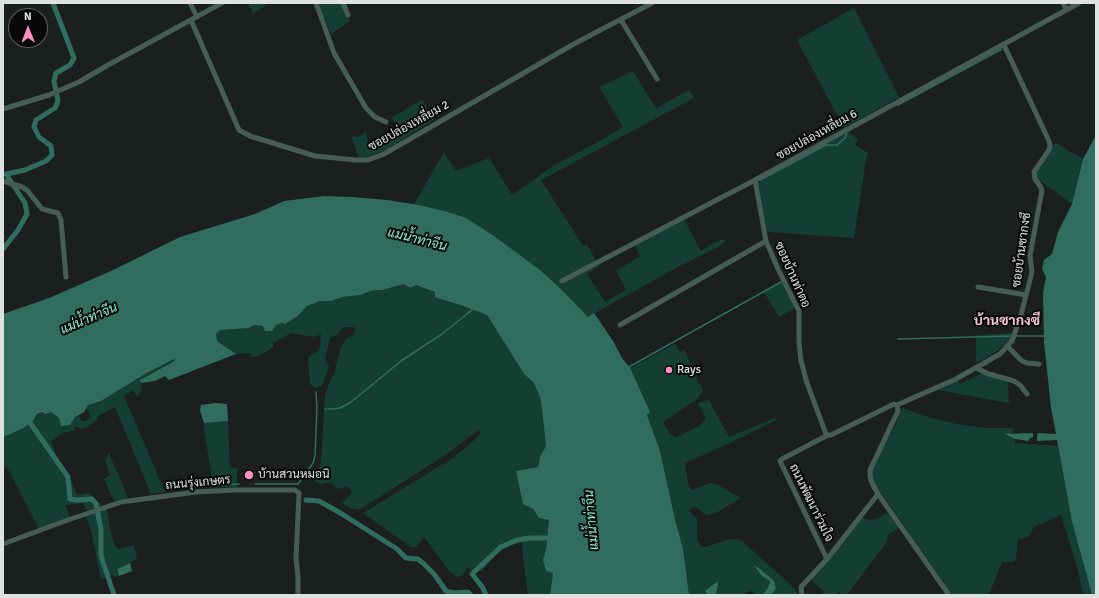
<!DOCTYPE html>
<html>
<head>
<meta charset="utf-8">
<style>
  body { margin:0 }
  #map { position:relative; width:1099px; height:598px; overflow:hidden; background:#1b201e; font-family:Signika,sans-serif }
  canvas { display:block }
  .frame { position:absolute; inset:0; border:4px solid #dde1e0; pointer-events:none }
  .north { position:absolute; left:8px; top:8px; width:40px; height:40px; box-sizing:border-box; background:#070909; border:1px solid #5d5f5f; border-radius:50%; rotate:359deg; font-size:11px; font-weight:700; line-height:16px; text-align:center; color:#dde1e0 }
  .north::after { content:''; display:block; margin:auto; width:14px; height:18px; background:#fd8ebf; clip-path:polygon(50% 0,100% 100%,50% 72%,0 100%) }
</style>
</head>
<body>
<div id="map">
<canvas width="1099" height="598"></canvas>
<div class="frame"></div>
<div class="north">N</div>
</div>
<script>
const ctx = document.querySelector('canvas').getContext('2d');
ctx.lineJoin = 'round';
function fillPath(path, color) { ctx.fillStyle = color; ctx.fill(path, 'evenodd'); }
const poly = rows => new Path2D(rows.map(r => 'M' + r).join(''));
function stroke(path, color, width, dash) { ctx.strokeStyle = color; ctx.lineWidth = width; ctx.lineCap = dash ? 'butt' : 'round'; ctx.setLineDash(dash || []); ctx.stroke(path); }
function write(font, color, halo, rows, align = 'center') {
  ctx.font = font + ' Signika,Sarabun,sans-serif'; ctx.lineWidth = 4; ctx.setLineDash([]); ctx.textBaseline = 'middle'; ctx.strokeStyle = halo; ctx.fillStyle = color; for (const [text, x, y, turn = 0] of rows) {
    ctx.save(); ctx.translate(x, y); ctx.rotate((+turn || 0) * Math.PI / 180); ctx.textAlign = isNaN(turn) ? turn : align; if (halo) ctx.strokeText(text, 0, 0); ctx.fillText(text, 0, 0); ctx.restore();
  }
}
fillPath(poly([
  [248,3,269,3,253,14],
  [318,3,342,3,350,21,331,34],
  [854,8,899,97,844,128,797,40],
  [633,71,656,108,689,90,694,98,541,180,583,246,587,244,599,266,587,274,605,302,626,290,616,271,640,256,635,245,682,220,686,223,701,251,716,242,723,239,726,241,716,248,674,269,588,317,562,290,414,204,444,152,456,171,489,158,512,195,553,166,603,139,623,127,599,87],
  [422,100,434,119,386,150,371,156,359,158,351,136,359,137,366,131,368,143,380,143,398,130,392,117],
  [849,133,858,139,855,145,868,153,866,160,854,238,768,232,763,217,758,181,841,134],
  [1056,143,1083,159,1072,204,1036,178,1035,175,1052,146],
  [783,282,795,308,779,317,764,292],
  [404,284,410,288,416,285,435,292,436,297,463,306,487,315,524,374,533,382,538,392,541,401,546,446,540,457,538,467,516,471,523,504,533,509,539,518,549,520,546,549,543,560,553,573,550,595,528,595,523,558,522,542,508,546,500,550,481,572,480,570,476,573,468,567,462,576,457,577,450,572,424,537,416,547,411,547,363,513,453,458,469,445,481,433,478,430,447,454,359,510,350,508,342,503,352,493,349,488,346,486,340,489,336,488,331,482,321,484,316,482,312,477,320,467,321,460,325,395,330,381,335,371,340,349,346,339,354,334,355,327,344,327,337,335,330,338,325,360,329,367,322,386,315,388,310,384,308,357,317,352,320,347,321,334,314,337,291,333,273,343,273,347,266,352,255,357,251,356,251,353,236,354,217,341,216,334,220,330,249,328,254,325,263,326,282,323,285,324,298,316,307,306,320,301,331,301,343,297,360,295,374,290,382,290],
  [1014,333,1012,338,997,351,980,361,976,362,976,335],
  [675,344,680,352,684,350,686,353,699,384,702,386,703,391,697,399,663,422,669,433,675,438,698,427,706,419,698,403,709,400,729,437,775,418,776,420,730,443,685,463,688,485,692,490,710,483,716,484,741,498,716,513,707,515,694,506,689,511,697,519,697,540,701,546,706,547,727,540,736,539,742,541,791,585,799,595,771,595,776,589,776,586,755,566,761,575,770,581,768,588,762,595,755,595,752,591,746,592,743,595,716,595,718,585,711,587,705,591,707,595,689,595,683,549,675,519,660,451,630,368],
  [178,357,173,362,140,380,142,389,137,397,133,390,124,396,165,492,151,494,115,407,98,416,97,420,86,428,82,429,75,426,74,431,62,433,51,442,56,455,71,480,77,495,89,493,101,504,101,506,87,510,83,503,65,505,70,517,39,529,7,467,3,468,3,437,22,429,33,421,37,414,42,412,51,412,59,418,64,425,70,425,71,422,78,415,82,421,86,421,90,418,90,414,86,408,88,405,101,401,145,374],
  [982,373,1008,382,1009,403,938,390,958,380,960,384],
  [902,408,931,418,957,424,986,428,1012,428,1014,433,1005,435,1015,439,1015,443,1058,446,1072,522,1092,595,1083,595,1077,567,1061,515,1034,527,1028,537,1018,539,1016,558,1014,562,1002,562,989,595,952,595,872,480,871,472,874,465,897,421],
  [228,421,230,468,237,468,237,487,215,487,213,485,204,428,204,423],
  [109,453,112,460,128,498,114,501,104,479,110,475,105,460],
  [107,509,110,530,115,546,118,549,134,545,137,559,117,569,119,576,116,577,112,575,101,579,91,531,86,516],
  [887,512,899,528,888,535,887,542,847,595,842,595,839,592,836,595,821,595,824,591,811,580,862,518,871,520,880,517]
]), '#153e33');
fillPath(poly([
  [1096,135,1096,595,1092,595,1072,522,1057,440,1037,441,1037,437,1038,433,1056,434,1051,408,1044,342,1043,293,1046,277,1042,269,1044,260,1052,254,1058,232,1072,204,1083,159],
  [324,196,352,197,387,200,419,205,448,212,466,218,494,236,540,270,562,290,588,317,594,313,613,341,622,358,630,368,650,412,647,415,660,451,675,519,683,549,689,595,550,595,553,573,546,571,543,560,546,549,549,520,539,518,533,509,523,504,516,471,538,467,540,457,546,446,541,401,538,392,533,382,524,374,487,315,463,306,435,297,435,292,416,285,410,288,404,284,382,290,374,290,360,295,343,297,331,301,320,301,307,306,298,316,285,324,282,323,276,325,272,331,265,331,263,326,254,325,249,328,220,330,216,334,217,341,236,354,169,380,165,376,155,381,141,383,140,380,173,362,176,358,145,374,101,401,88,405,84,412,75,417,70,425,61,426,59,418,51,412,45,414,42,412,37,414,33,421,22,429,3,437,3,314,49,298,111,271,180,237,255,214,284,201],
  [215,403,227,404,228,421,204,423,200,411,201,405],
  [1033,433,1033,437,1030,438,1028,441,1015,439,1004,434],
  [130,563,132,571,119,576,117,569],
  [754,565,760,569,774,581,776,589,771,595,762,595,768,588,770,581,761,575],
  [718,581,718,585,716,595,707,595,705,591]
]), '#306d5c');
stroke(poly([
  [898,105,1002,49],
  [760,180,826,145,837,145,845,138,847,132],
  [1016,336,1046,336],
  [898,339,1012,336],
  [627,368,781,282],
  [325,409,333,409,340,408,351,402,401,361,442,334,473,309],
  [255,484,298,484,313,463,315,456,317,407,316,392],
  [215,485,239,484]
]), '#306d5c', 1.5);
stroke(poly([
  [3,249,18,230,27,214,25,203,6,174,25,170,46,161,52,155,51,146,39,137,34,127,36,120,55,108,58,101,54,81,56,73,70,65,74,58,53,3],
  [26,417,68,477,70,499,77,500,92,499,96,504,101,530,101,556,114,595],
  [306,500,319,501,342,514,397,549,406,558,418,559,423,563,434,574,446,591,454,593,468,592,471,595],
  [486,595,483,588,472,574,501,547,517,540,530,538,554,538]
]), '#306d5c', 5);
stroke(poly([
  [190,3,197,17],
  [316,3,334,53,366,108,375,117,386,122],
  [343,3,348,15],
  [1063,3,1067,10],
  [191,20,239,130,250,136,315,156,356,160,368,160,384,154,572,45,652,3],
  [621,20,657,79],
  [3,109,49,95,79,82,108,65,222,3],
  [755,180,766,241,778,269,799,311,799,342,801,361,807,383,826,434,828,435,831,435,894,404,897,405,898,411,870,470,870,477,872,483,878,494,949,595],
  [3,181,22,187,27,190,42,209,58,213,61,220,66,277],
  [562,281,755,180,1079,3],
  [978,287,1026,295],
  [620,325,766,241],
  [1008,347,1022,361,1027,363,1039,364],
  [976,368,989,374,1014,381,1020,385,1027,394],
  [897,405,956,379,1000,354,1012,341,1021,315,1032,272,1030,256,1042,190,1040,186,1035,179,1034,172,1049,150,1050,146,1049,141,1004,45],
  [3,544,65,521,121,502,196,492,234,490,295,490,299,493,296,559,298,576,298,595],
  [827,559,780,461,782,459,828,435],
  [802,595,801,587,827,559,878,494]
]), '#465d56', 5);
for (const [x, y, r, color] of [
  [669,370,4,"#fd8ebf"],
  [249,475,5,"#fd8ebf"]
]) { const dot = new Path2D(); dot.arc(x, y, r, 0, 2 * Math.PI); ctx.fillStyle = color; ctx.fill(dot); stroke(dot, '#070909', 1.5); }
write('12px', '#dde1e0', '#070909', [
  ["ซอยปล่องเหลี่ยม 2",409,126,-29],
  ["ซอยปล่องเหลี่ยม 6",817,135,-29],
  ["ซอยบ้านซากงซี",1022,250,-82],
  ["ซอยบ้านท่าตอ",792,275,66],
  ["ถนนรุ่งเกษตร",198,483,-5],
  ["ถนนพัฒนาร่วมใจ",811,503,64]
]);
write('12px', '#dde1e0', '#070909', [
  ["Rays",677,370],
  ["บ้านสวนหมอนิ",258,475]
], 'left');
write('italic 13px', '#90efd3', '#070909', [
  ["แม่น้ำท่าจีน",417,240,14],
  ["แม่น้ำท่าจีน",89,319,-23],
  ["แม่น้ำท่าจีน",592,520,-95]
]);
write('bold 14px', '#f5c5d7', '#070909', [
  ["บ้านซากงซี",1007,321]
]);
</script>
</body>
</html>
